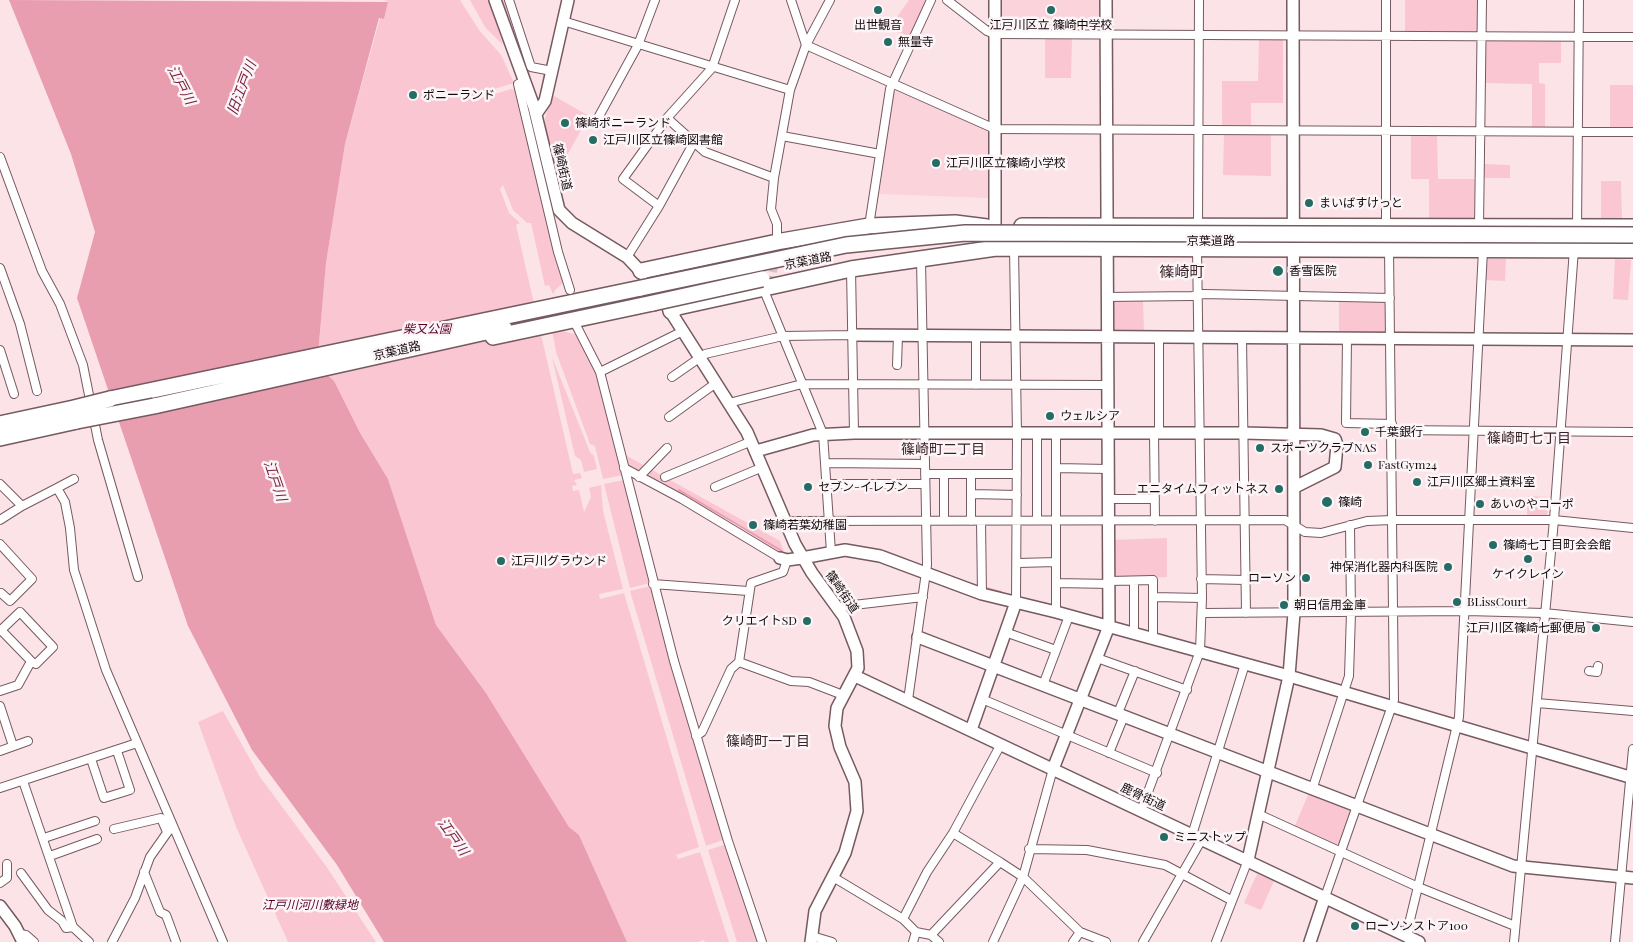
<!DOCTYPE html>
<html>
<head>
<meta charset="utf-8">
<style>
  body { margin:0 }
  canvas { display:block; background:#fce3e8 }
</style>
</head>
<body>
<canvas width="1633" height="942"></canvas>
<script>
const ctx = document.querySelector('canvas').getContext('2d');
ctx.lineJoin = 'round';
function fillPath(path, color) { ctx.fillStyle = color; ctx.fill(path, 'evenodd'); }
const poly = rows => new Path2D(rows.map(r => 'M' + r).join(''));
function stroke(path, color, width, dash) { ctx.strokeStyle = color; ctx.lineWidth = width; ctx.lineCap = dash ? 'butt' : 'round'; ctx.setLineDash(dash || []); ctx.stroke(path); }
function write(font, color, halo, rows, align = 'center') {
  ctx.font = font + ' "Playfair Display","Noto Sans JP",serif'; ctx.lineWidth = 5; ctx.setLineDash([]); ctx.textBaseline = 'middle'; ctx.strokeStyle = halo; ctx.fillStyle = color; for (const [text, x, y, turn = 0] of rows) {
    ctx.save(); ctx.translate(x, y); ctx.rotate((+turn || 0) * Math.PI / 180); ctx.textAlign = isNaN(turn) ? turn : align; if (halo) ctx.strokeText(text, 0, 0); ctx.fillText(text, 0, 0); ctx.restore();
  }
}
fillPath(poly([
  [1001,0,1101,0,1101,19,1097,29,1003,28,1001,25],
  [896,91,986,129,989,133,988,198,879,194,893,94]
]), '#fad3db');
fillPath(poly([
  [385,0,460,0,479,30,501,55,514,83,474,95,475,100,511,89,515,90,517,98,520,98,563,283,555,290,554,293,553,294,549,285,545,286,531,223,527,223,513,210,503,185,500,189,509,213,520,223,516,225,573,474,580,473,582,478,574,480,577,485,572,486,573,491,579,490,584,512,591,497,589,488,601,485,603,511,623,589,599,594,600,599,624,593,699,847,676,855,678,859,700,852,729,942,705,942,704,940,698,942,627,942,579,835,569,827,486,693,436,625,388,479,317,366,326,263,345,144,380,18,384,19,388,2],
  [470,0,490,0,503,45,485,27],
  [499,0,507,0,529,69,546,72,542,88,543,74,530,72,532,88],
  [909,0,927,0,909,39,889,28],
  [1405,0,1478,0,1478,34,1405,33],
  [1045,38,1072,38,1071,78,1045,78],
  [1259,39,1283,39,1283,103,1251,103,1251,125,1222,125,1222,81,1258,81],
  [1486,40,1561,41,1561,63,1539,63,1539,83,1545,84,1545,127,1532,127,1532,84,1484,83,1484,42],
  [1610,85,1633,85,1633,127,1610,127],
  [554,96,589,116,566,157,559,153,557,157,549,148,547,140,545,119,551,97],
  [1224,134,1271,134,1271,176,1223,175],
  [1437,134,1438,179,1475,179,1474,218,1429,218,1429,179,1411,179,1411,135],
  [1483,164,1510,165,1510,178,1483,178],
  [1601,181,1621,181,1622,218,1601,218],
  [1485,259,1506,259,1505,281,1484,280],
  [1615,259,1631,260,1628,300,1613,299],
  [1114,300,1143,301,1144,332,1115,332,1112,330,1112,303],
  [1339,301,1383,302,1385,303,1385,332,1383,334,1339,334],
  [564,328,565,332,575,334,594,362,623,475,603,479,595,446,590,444,556,352,552,330],
  [552,357,590,452,594,456,597,469,584,472,581,460,575,456],
  [627,456,780,541,785,556,732,522,630,468],
  [624,480,650,583,630,588,604,484],
  [1528,496,1548,497,1547,517,1527,516],
  [1167,538,1167,577,1112,580,1111,540],
  [651,586,726,839,706,846,630,591],
  [223,711,260,777,326,866,376,942,288,942,237,829,198,722],
  [1310,790,1353,809,1339,844,1332,846,1294,828],
  [727,844,758,942,737,942,708,850],
  [1257,874,1274,881,1261,910,1244,903]
]), '#fac6d2');
fillPath(poly([
  [9,0,388,2,384,19,379,18,345,144,326,263,317,366,334,381,360,433,388,479,436,625,486,693,569,827,579,835,627,942,384,942,337,865,252,750,188,626,77,298,95,232,71,154]
]), '#e99eb0');
stroke(poly([
  [679,490,782,551],
  [884,551,905,559],
  [972,584,978,586],
  [986,588,1001,592]
]), '#e99eb0', 2);
stroke(poly([
  [771,284,775,259]
]), '#d9c2c7', 8, [8, 4]);
const street = poly([
  [509,0,531,67,552,71],
  [791,0,806,45,995,129,1633,132],
  [947,0,987,31,995,34,1633,37],
  [563,21,790,90],
  [525,81,518,84,558,252,570,290],
  [598,118,638,45,655,0],
  [667,118,705,152,774,178],
  [782,136,880,154],
  [0,157,42,271,60,304,83,365,98,440,138,577],
  [659,206,623,179,667,118,712,68,735,0],
  [1198,225,1199,0],
  [869,226,890,89,931,0],
  [1386,226,1386,0],
  [1479,227,1482,0],
  [1577,228,1579,0],
  [777,244,777,224,771,209,774,178,790,90,806,45,830,0],
  [1014,248,1017,434,1016,602],
  [627,257,659,206,693,144],
  [0,268,20,324,37,391],
  [851,269,854,433],
  [763,288,823,434,831,552],
  [1106,297,1192,296,1204,294,1390,298],
  [576,325,600,372,674,661,728,841,762,942],
  [1159,338,1159,433],
  [1242,338,1246,613],
  [1347,338,1346,423,1392,424],
  [0,350,14,394],
  [897,365,898,335],
  [600,372,683,331],
  [672,377,705,354,783,336,852,335],
  [976,385,976,337],
  [729,403,802,384,1107,385],
  [669,417,716,383],
  [1391,430,1633,432],
  [1037,433,1037,520],
  [1056,433,1056,612],
  [1154,433,1155,521],
  [826,463,925,464],
  [624,468,682,499,780,558],
  [1056,468,1108,469],
  [925,474,1017,474],
  [944,474,944,520],
  [971,474,971,521],
  [639,477,667,448],
  [665,477,752,441],
  [0,484,22,506,57,488,65,502,70,528,74,570,106,670,223,942],
  [826,484,925,484],
  [715,487,763,467],
  [57,488,74,479],
  [971,494,1017,495],
  [1109,499,1155,499],
  [0,520,22,506],
  [785,521,1285,520,1305,532,1321,533,1367,521,1392,520,1554,520,1633,528],
  [981,521,982,594],
  [0,544,32,579,10,601,1,593],
  [1018,563,1056,562],
  [1201,579,1246,580],
  [1110,581,1153,580,1153,639],
  [1134,581,1134,633],
  [1057,583,1110,584],
  [653,584,748,591],
  [1153,597,1202,598],
  [839,609,845,606,923,597],
  [1202,613,1466,611,1544,613,1633,622],
  [1005,632,1056,650],
  [1097,658,1187,690],
  [739,662,791,681,809,682,843,695],
  [1589,671,1597,672,1598,666],
  [1043,685,1069,616],
  [0,691,18,685,29,665,32,662,36,664,53,647,20,612,1,630,32,662],
  [982,699,1157,773],
  [908,700,927,565,921,260],
  [1537,703,1633,711],
  [0,706,13,746],
  [1118,713,1135,671],
  [696,736,702,732,731,669,739,662,751,583,783,572,787,560],
  [0,751,28,741],
  [1109,753,1124,716],
  [91,759,104,798,130,790,117,751],
  [23,781,73,927,89,942],
  [1313,787,1349,676,1351,613,1350,525],
  [0,788,134,744],
  [1141,811,1200,651,1202,598,1197,248],
  [1258,814,1418,887,1515,926],
  [114,829,161,818,167,832],
  [953,833,1000,862],
  [1192,835,1245,664],
  [44,838,95,821],
  [1029,849,1087,850,1165,865,1231,900],
  [50,856,97,839],
  [144,872,160,912,166,915,176,942],
  [21,873,48,910,62,921,66,928,73,927],
  [833,877,903,919,916,932,931,935,1000,862,1023,877,1080,932,1106,942],
  [0,883,7,878,7,864],
  [1325,897,1394,700,1389,250],
  [903,919,927,872,953,833,1001,744],
  [19,934,26,935,34,942],
  [931,935,939,942],
  [812,936,832,942],
  [1409,940,1408,928,1459,717,1483,250],
  [112,942,135,898,150,857,169,830,173,829],
  [913,942,916,932],
  [993,942,1023,877,1053,769],
  [1073,942,1080,932],
  [1143,942,1202,839],
  [1216,942,1248,860],
  [1514,942,1554,520,1574,249],
  [1615,942,1633,749]
]);
const secondary = poly([
  [495,0,534,107,559,210,572,223,627,257,643,274],
  [536,114,545,101,568,0],
  [995,226,995,0],
  [667,306,747,432,795,544,812,573,844,617,857,651,858,668,837,708,835,726,840,747,855,782,857,811,845,853,815,911,811,942],
  [852,335,1633,340],
  [756,451,813,435,854,433,1243,433,1321,435,1335,439,1337,445,1335,467,1295,487],
  [780,558,787,560,802,558,845,550,880,556,982,594,1056,612,1289,676,1633,778],
  [918,637,1513,866,1633,878],
  [855,676,1419,942],
  [971,730,1016,602],
  [1053,769,1109,626,1106,0],
  [1248,860,1289,676,1294,613,1293,0],
  [0,906,15,926,23,942],
  [1310,942,1325,897]
]);
const highway = poly([
  [1022,226,1633,227],
  [641,271,782,241,869,226,955,223,987,227],
  [671,311,678,307,851,269,996,248,1633,250],
  [493,337,653,303],
  [110,399,641,288],
  [154,406,504,328],
  [0,424,74,408],
  [0,438,77,421]
]);
stroke(street, '#755a60', 10);
stroke(secondary, '#755a60', 14);
stroke(highway, '#755a60', 18);
stroke(street, '#fff', 8);
stroke(secondary, '#fff', 11);
stroke(highway, '#fff', 15);
const highwayBridge = poly([
  [641,288,846,245,965,233,1633,235],
  [653,303,762,279],
  [74,408,110,399],
  [77,421,154,406]
]);
stroke(highwayBridge, '#755a60', 18, []);
stroke(highwayBridge, '#fff', 15);
for (const [x, y, r, color] of [
  [878,10,5,"#256d64"],
  [1051,10,5,"#256d64"],
  [888,42,5,"#256d64"],
  [413,95,5,"#256d64"],
  [565,123,5,"#256d64"],
  [593,140,5,"#256d64"],
  [936,163,5,"#256d64"],
  [1309,203,5,"#256d64"],
  [1278,271,6,"#256d64"],
  [1050,416,5,"#256d64"],
  [1365,432,5,"#256d64"],
  [1260,448,5,"#256d64"],
  [1368,465,5,"#256d64"],
  [1417,482,5,"#256d64"],
  [808,487,5,"#256d64"],
  [1279,489,5,"#256d64"],
  [1327,502,6,"#256d64"],
  [1480,504,5,"#256d64"],
  [753,525,5,"#256d64"],
  [1493,545,5,"#256d64"],
  [1528,559,5,"#256d64"],
  [501,561,5,"#256d64"],
  [1448,567,5,"#256d64"],
  [1306,578,5,"#256d64"],
  [1457,602,5,"#256d64"],
  [1284,605,5,"#256d64"],
  [807,621,5,"#256d64"],
  [1596,628,5,"#256d64"],
  [1164,837,5,"#256d64"],
  [1355,926,5,"#256d64"]
]) { const dot = new Path2D(); dot.arc(x, y, r, 0, 2 * Math.PI); ctx.fillStyle = color; ctx.fill(dot); stroke(dot, '#fcf5f7', 2); }
write('12px', '#140a0d', '#fcf5f7', [
  ["出世観音",878,25,"center"],
  ["江戸川区立 篠崎中学校",1051,25,"center"],
  ["無量寺",898,42],
  ["ポニーランド",423,95],
  ["篠崎ポニーランド",575,123],
  ["江戸川区立篠崎図書館",603,140],
  ["江戸川区立篠崎小学校",946,163],
  ["まいばすけっと",1319,203],
  ["香雪医院",1289,271],
  ["ウェルシア",1060,416],
  ["千葉銀行",1375,432],
  ["スポーツクラブNAS",1270,448],
  ["FastGym24",1378,465],
  ["江戸川区郷土資料室",1427,482],
  ["セブン-イレブン",818,487],
  ["エニタイムフィットネス",1269,489,"right"],
  ["篠崎",1338,502],
  ["あいのやコーポ",1490,504],
  ["篠崎若葉幼稚園",763,525],
  ["篠崎七丁目町会会館",1503,545],
  ["江戸川グラウンド",511,561],
  ["神保消化器内科医院",1438,567,"right"],
  ["ケイクレイン",1528,574,"center"],
  ["ローソン",1296,578,"right"],
  ["BLissCourt",1467,602],
  ["朝日信用金庫",1294,605],
  ["クリエイトSD",797,621,"right"],
  ["江戸川区篠崎七郵便局",1586,628,"right"],
  ["ミニストップ",1174,837],
  ["ローソンストア100",1365,926]
], 'left');
write('12px', '#140a0d', '#fcf5f7', [
  ["篠崎街道",562,167,77],
  ["京葉道路",1211,241],
  ["京葉道路",808,261,-11],
  ["京葉道路",397,351,-13],
  ["篠崎街道",842,592,55],
  ["鹿骨街道",1143,797,25]
]);
write('italic 12px', '#580026', '#fcf5f7', [
  ["柴又公園",427,329],
  ["江戸川河川敷緑地",310,905]
]);
write('italic 14px', '#792240', '#fcf5f7', [
  ["江戸川",181,85,62],
  ["旧江戸川",242,88,-69],
  ["江戸川",275,481,71],
  ["江戸川",453,837,54]
]);
write('14px', '#3a2329', '#fcf5f7', [
  ["篠崎町七丁目",1529,439],
  ["篠崎町二丁目",943,450],
  ["篠崎町一丁目",768,742]
]);
write('15px', '#3a2329', '#fcf5f7', [
  ["篠崎町",1182,272]
]);
</script>
</body>
</html>
